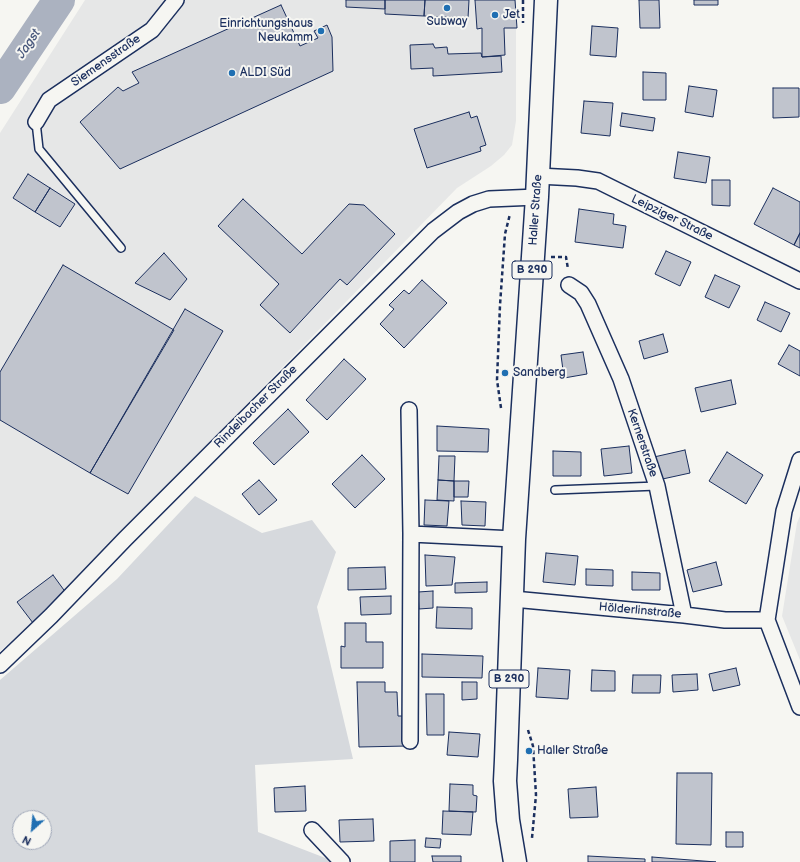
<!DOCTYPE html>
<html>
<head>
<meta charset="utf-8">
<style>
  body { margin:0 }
  #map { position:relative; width:800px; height:862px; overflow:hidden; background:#f6f6f2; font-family:"Balsamiq Sans",sans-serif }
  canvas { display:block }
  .north { position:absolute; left:12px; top:810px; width:40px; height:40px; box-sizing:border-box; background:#f6f6f2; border:1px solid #9ea6b7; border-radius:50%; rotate:207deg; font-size:11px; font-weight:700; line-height:16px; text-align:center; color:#1b2f5e }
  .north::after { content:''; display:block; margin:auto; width:14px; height:18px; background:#1f6fb2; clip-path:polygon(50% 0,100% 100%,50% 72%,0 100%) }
</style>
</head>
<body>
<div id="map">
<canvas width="800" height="862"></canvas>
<div class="north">N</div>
</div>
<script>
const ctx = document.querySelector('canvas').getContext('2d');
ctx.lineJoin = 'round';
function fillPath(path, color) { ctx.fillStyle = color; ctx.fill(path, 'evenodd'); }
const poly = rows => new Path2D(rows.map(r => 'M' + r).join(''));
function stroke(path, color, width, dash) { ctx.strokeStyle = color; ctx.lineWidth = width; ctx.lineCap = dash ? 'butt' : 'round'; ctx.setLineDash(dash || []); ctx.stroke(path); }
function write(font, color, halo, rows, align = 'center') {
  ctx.font = font + ' "Balsamiq Sans",sans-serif'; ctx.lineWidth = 4; ctx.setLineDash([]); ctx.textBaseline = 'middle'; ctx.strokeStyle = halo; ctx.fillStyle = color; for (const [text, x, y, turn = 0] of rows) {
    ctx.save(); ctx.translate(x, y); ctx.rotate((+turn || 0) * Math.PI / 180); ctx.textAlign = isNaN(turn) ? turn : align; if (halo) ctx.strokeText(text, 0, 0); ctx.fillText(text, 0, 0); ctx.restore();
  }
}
fillPath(poly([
  [85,0,516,0,516,121,512,145,504,155,491,166,457,188,158,495,69,597,0,651,0,133],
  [800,516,800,660,782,616,797,523]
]), '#e6e7e7');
fillPath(poly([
  [195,496,262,533,312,520,336,552,317,607,353,759,255,765,258,832,328,859,331,862,0,862,0,680,117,579],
  [20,818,44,818,44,842,20,842]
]), '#d6d9dd');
stroke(poly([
  [0,88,59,0]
]), '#abb2c0', 32);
const building = poly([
  [346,0,385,0,385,9,346,7,346,0],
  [385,0,425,0,424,16,385,14,385,0],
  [425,0,469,0,468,18,424,16,425,0],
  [475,0,515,0,517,28,504,28,505,55,482,57,482,28,477,29,475,0],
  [639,0,659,0,660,28,640,28,639,0],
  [694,0,718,0,718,5,694,5,694,0],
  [281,5,300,46,318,38,314,31,327,25,332,37,333,71,120,169,80,122,118,87,123,91,139,83,132,72,281,5],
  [592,26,618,28,616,57,590,55,592,26],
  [433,44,435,48,447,47,448,54,481,53,482,57,501,56,502,72,433,76,433,68,411,69,410,45,433,44],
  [643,72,666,73,666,100,643,100,643,72],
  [689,86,717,90,713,117,685,112,689,86],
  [773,88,799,88,799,117,773,118,773,88],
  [584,101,613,103,610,136,581,133,584,101],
  [469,112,471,118,477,116,486,145,480,147,481,151,427,168,414,129,469,112],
  [622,113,655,118,653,131,620,126,622,113],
  [678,152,710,157,706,183,674,178,678,152],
  [28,174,50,188,35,212,13,198,28,174],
  [712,180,730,180,730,206,712,205,712,180],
  [50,188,75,204,60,227,35,212,50,188],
  [773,188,800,202,800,233,794,245,754,224,773,188],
  [243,199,302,254,349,204,364,205,395,234,347,285,340,279,290,333,260,305,279,284,218,226,243,199],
  [579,209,614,214,613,224,626,226,623,248,575,242,579,209],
  [800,233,800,248,794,245,800,233],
  [666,251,691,262,680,286,655,274,666,251],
  [164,253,187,279,170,300,135,283,164,253],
  [63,265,174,330,90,473,0,420,0,372,63,265],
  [715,275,740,286,729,308,705,297,715,275],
  [422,280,447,303,404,348,380,324,394,309,389,305,404,290,409,294,422,280],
  [765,302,790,313,781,332,757,320,765,302],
  [185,309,223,331,128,494,90,473,185,309],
  [663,334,668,352,644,359,639,341,663,334],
  [789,345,800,351,800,376,778,364,789,345],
  [583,352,587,374,564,378,561,355,583,352],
  [344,359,366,379,327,420,306,400,344,359],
  [731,380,736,404,701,412,695,388,731,380],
  [288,409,309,432,274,465,253,443,288,409],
  [437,426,489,429,488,452,437,451,437,426],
  [629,446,632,473,604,476,601,449,629,446],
  [685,450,690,473,658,480,654,457,685,450],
  [553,451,581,452,581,476,553,476,553,451],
  [727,452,763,475,746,504,709,481,727,452],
  [362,455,385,479,355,508,332,484,362,455],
  [439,456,455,456,454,481,438,480,439,456],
  [259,480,277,500,259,515,242,494,259,480],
  [438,480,454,481,454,501,437,500,438,480],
  [454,481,469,481,468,497,454,497,454,481],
  [425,500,449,501,447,526,424,525,425,500],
  [461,501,486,502,485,526,462,525,461,501],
  [546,553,578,556,575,585,543,582,546,553],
  [425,555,455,557,452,585,426,586,425,555],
  [716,562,722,585,693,592,687,570,716,562],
  [385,567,386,589,348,590,348,568,385,567],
  [586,569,613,570,613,586,586,585,586,569],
  [632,572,660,573,660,590,632,590,632,572],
  [53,575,69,597,33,623,17,602,53,575],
  [487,582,487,592,455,593,455,583,487,582],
  [433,591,433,608,419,609,418,592,433,591],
  [391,596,391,614,361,615,360,597,391,596],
  [437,607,472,608,472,629,436,628,437,607],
  [345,623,366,623,366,642,383,642,383,668,341,668,341,646,345,647,345,623],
  [422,654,483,656,482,678,422,677,422,654],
  [538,668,570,670,568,699,536,697,538,668],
  [736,668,740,685,713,691,709,674,736,668],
  [592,670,615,671,615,691,591,691,592,670],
  [697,674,698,690,673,692,672,675,697,674],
  [633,675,661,675,660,693,632,693,633,675],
  [357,682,385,682,385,692,397,692,398,716,406,716,407,746,359,747,357,682],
  [462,682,477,682,477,699,462,700,462,682],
  [426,694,444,694,444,735,427,735,426,694],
  [449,732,480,734,478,757,447,755,449,732],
  [677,773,712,773,711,845,676,844,677,773],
  [450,784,473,785,473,795,477,796,476,812,449,811,450,784],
  [305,786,306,811,275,812,274,788,305,786],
  [596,787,598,817,570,818,568,789,596,787],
  [443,811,473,812,471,835,442,834,443,811],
  [373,819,374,841,340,842,339,820,373,819],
  [726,832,743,832,743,847,726,847,726,832],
  [426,838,441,839,440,848,425,847,426,838],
  [415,840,415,862,390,862,390,841,415,840],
  [432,856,461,856,461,862,433,862,432,856],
  [588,856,645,859,645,862,588,862,588,856],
  [652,857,716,862,652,862,652,857]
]);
fillPath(building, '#c0c4cd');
stroke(building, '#1b2f5e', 1);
const service = poly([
  [36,122,39,149,121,248],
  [555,490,657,486]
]);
const minor = poly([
  [36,122,49,100,152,30,176,0],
  [538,176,577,178,598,181,800,281],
  [569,285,581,293,588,304,621,379,657,486,684,615],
  [409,410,411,534,514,539],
  [800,460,784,511,767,620,800,707],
  [513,599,684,615,725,620,767,620],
  [0,665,51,616,125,539,433,231,458,212,473,204,489,199,537,197],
  [410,741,411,534],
  [312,830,342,862]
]);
const primary = poly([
  [515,862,508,820,505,781,506,760,514,539,537,197,546,0]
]);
stroke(service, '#1b2f5e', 10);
stroke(minor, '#1b2f5e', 18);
stroke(primary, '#1b2f5e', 25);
stroke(poly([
  [523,0,523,23],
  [551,257,566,257,568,269],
  [501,408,497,380,500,305,505,234,510,214],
  [528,730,533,746,536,795,532,838]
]), '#1b2f5e', 2.5, [4, 3]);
stroke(service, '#f6f6f2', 7);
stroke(minor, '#f6f6f2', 15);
stroke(primary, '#f6f6f2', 22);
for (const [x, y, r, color] of [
  [447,8,4,"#1f6fb2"],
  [495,15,4,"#1f6fb2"],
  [321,31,4,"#1f6fb2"],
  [232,73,4,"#1f6fb2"],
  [505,373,4,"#1f6fb2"],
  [529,751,4,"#1f6fb2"]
]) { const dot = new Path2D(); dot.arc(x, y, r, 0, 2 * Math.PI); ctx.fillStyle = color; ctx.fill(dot); stroke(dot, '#f6f6f2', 1.5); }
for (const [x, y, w] of [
  [532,270,40],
  [509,679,40]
]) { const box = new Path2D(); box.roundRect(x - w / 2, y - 9, w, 18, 3); ctx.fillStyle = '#f6f6f2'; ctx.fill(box); stroke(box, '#1b2f5e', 1); }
write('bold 11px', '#1b2f5e', null, [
  ["B 290",532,270],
  ["B 290",509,679]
]);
write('12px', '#1b2f5e', '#f6f6f2', [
  ["Jet",503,15],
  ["Subway",447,22,"center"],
  ["Einrichtungshaus",313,24,"right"],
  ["Neukamm",313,38,"right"],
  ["ALDI Süd",240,73],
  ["Sandberg",513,373],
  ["Haller Straße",537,751]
], 'left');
write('12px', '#1b2f5e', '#f6f6f2', [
  ["Siemensstraße",106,61,-35],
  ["Haller Straße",536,210,-86],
  ["Leipziger Straße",672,218,26],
  ["Rindelbacher Straße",256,407,-45],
  ["Kernerstraße",642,443,71],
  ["Hölderlinstraße",640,611,5]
]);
write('italic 13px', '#46567b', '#f6f6f2', [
  ["Jagst",29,44,-56]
]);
</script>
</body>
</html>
